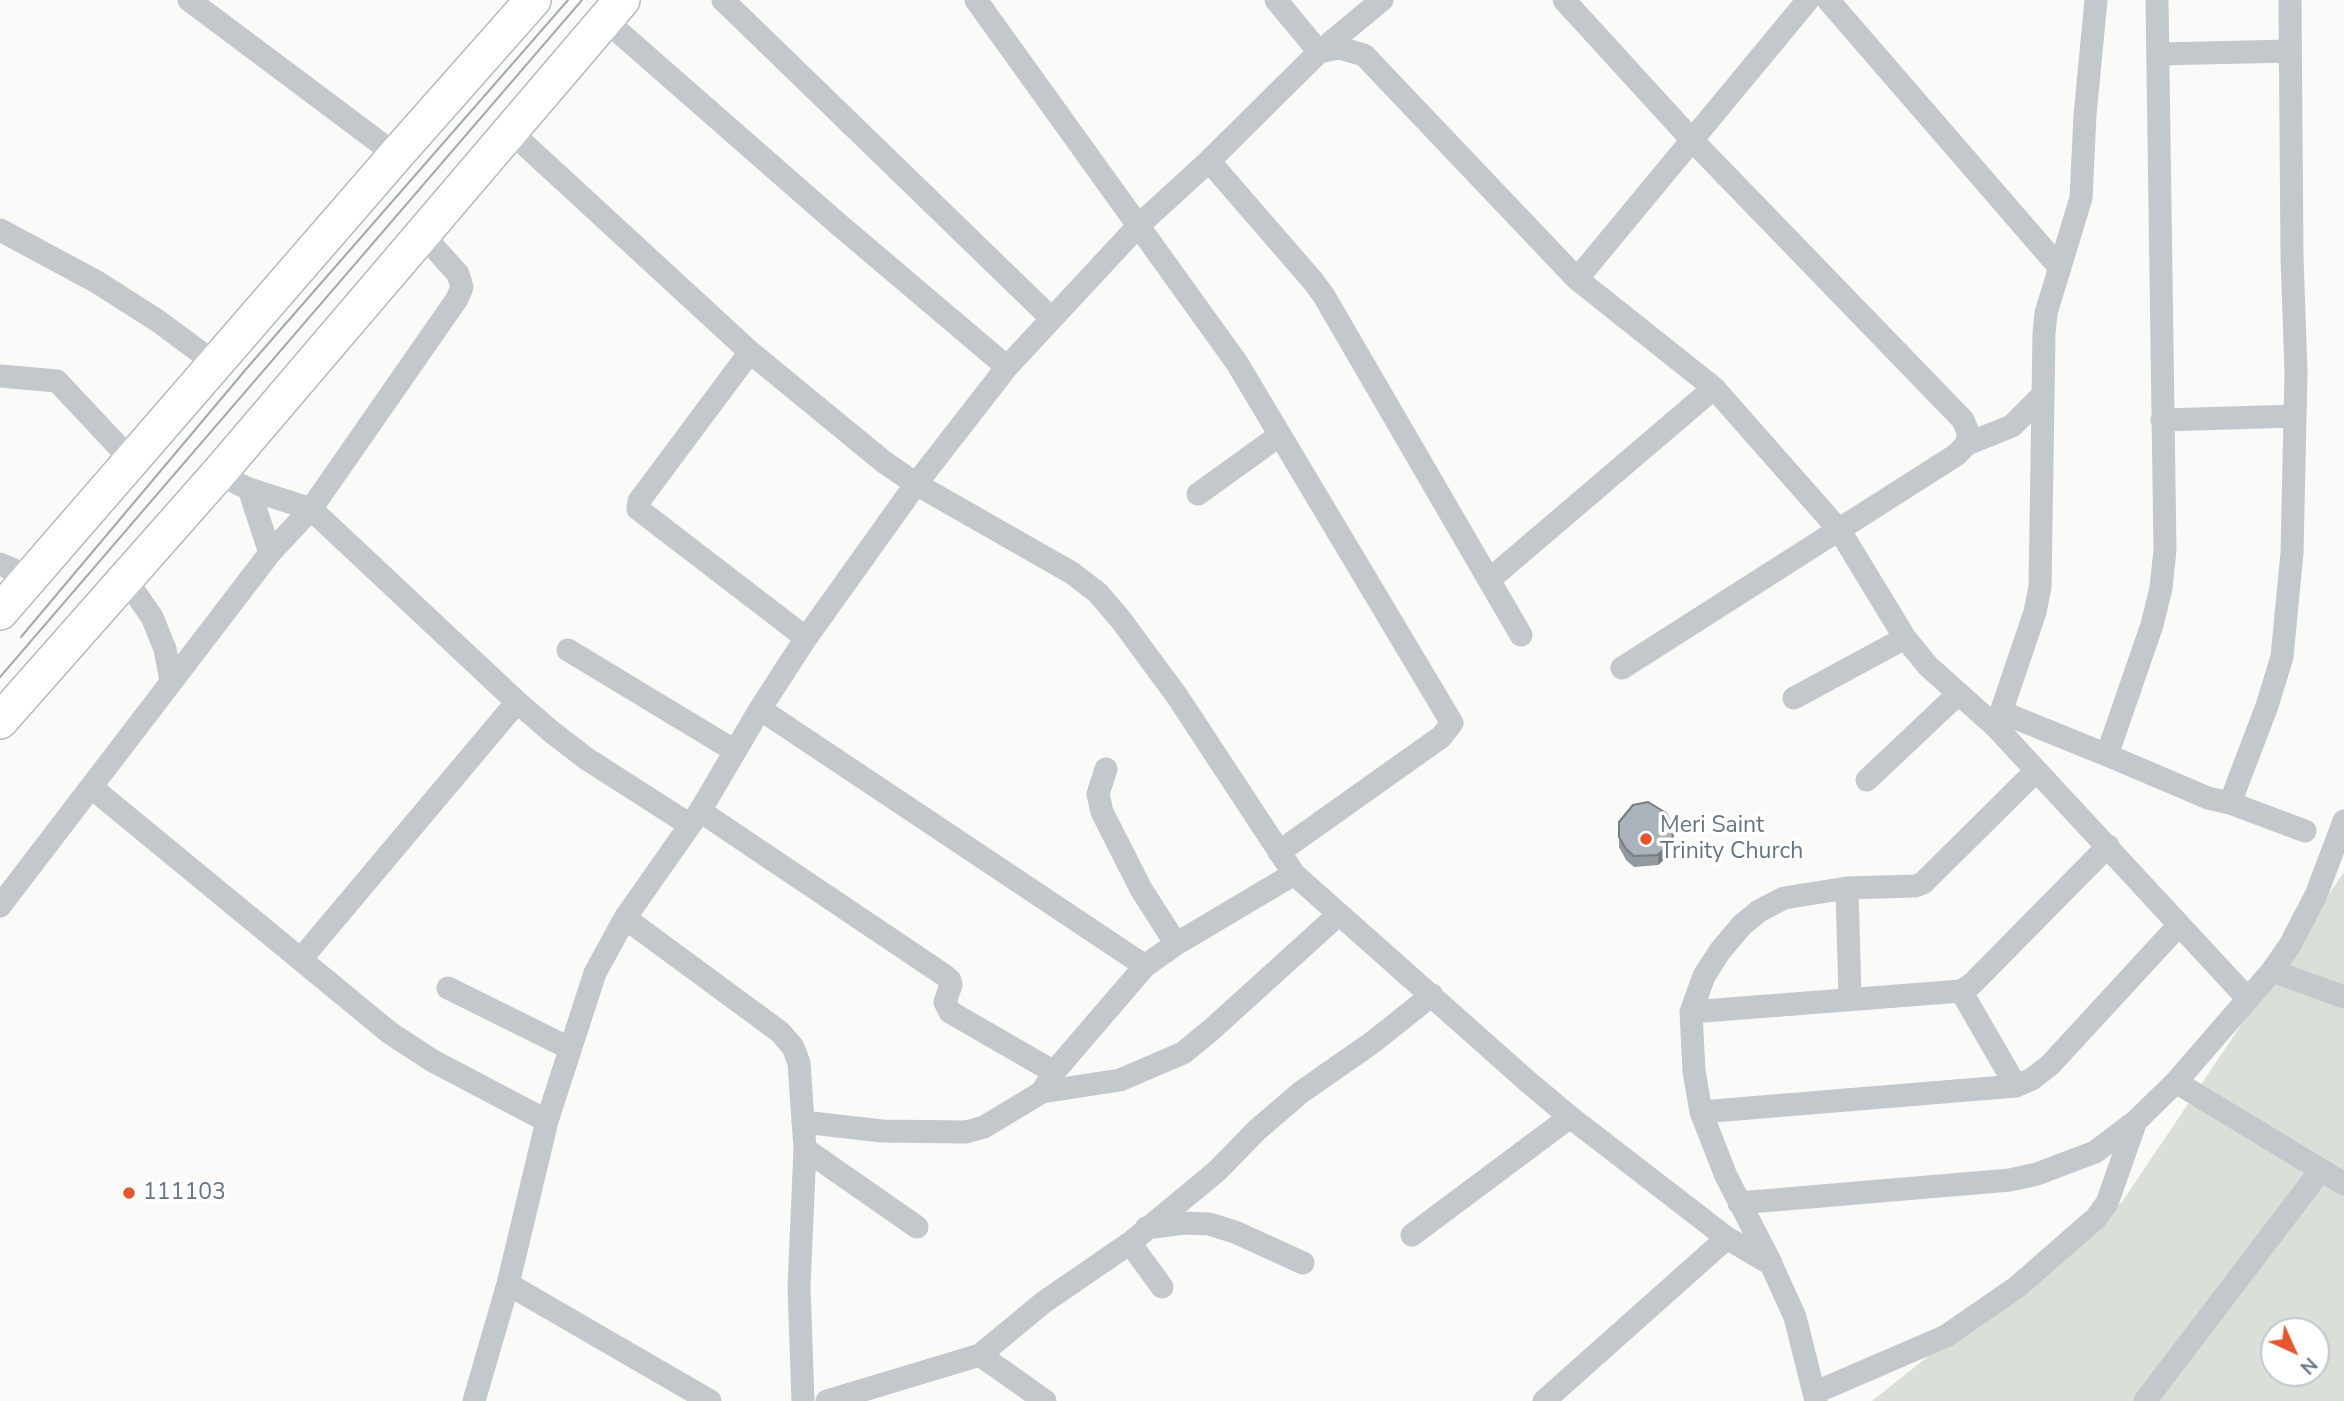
<!DOCTYPE html>
<html>
<head>
<meta charset="utf-8">
<style>
  body { margin:0 }
  #map { position:relative; width:2344px; height:1401px; overflow:hidden; background:#fafaf8; font-family:"Nunito Sans",sans-serif }
  canvas { display:block }
  .north { position:absolute; left:2260px; top:1317px; width:70px; height:70px; box-sizing:border-box; background:#fff; border:2px solid #c1c8cd; border-radius:50%; rotate:135deg; font-size:19px; font-weight:700; line-height:28px; text-align:center; color:#657683 }
  .north::after { content:''; display:block; margin:auto; width:24px; height:32px; background:#e4572e; clip-path:polygon(50% 0,100% 100%,50% 72%,0 100%) }
</style>
</head>
<body>
<div id="map">
<canvas width="2344" height="1401"></canvas>
<div class="north">N</div>
</div>
<script>
const ctx = document.querySelector('canvas').getContext('2d');
ctx.lineJoin = 'round';
function fillPath(path, color) { ctx.fillStyle = color; ctx.fill(path, 'evenodd'); }
const poly = rows => new Path2D(rows.map(r => 'M' + r).join(''));
function stroke(path, color, width, dash) { ctx.strokeStyle = color; ctx.lineWidth = width; ctx.lineCap = dash ? 'butt' : 'round'; ctx.setLineDash(dash || []); ctx.stroke(path); }
function write(font, color, halo, rows, align = 'center') {
  ctx.font = font + ' "Nunito Sans",sans-serif'; ctx.lineWidth = 7; ctx.setLineDash([]); ctx.textBaseline = 'middle'; ctx.strokeStyle = halo; ctx.fillStyle = color; for (const [text, x, y, turn = 0] of rows) {
    ctx.save(); ctx.translate(x, y); ctx.rotate((+turn || 0) * Math.PI / 180); ctx.textAlign = isNaN(turn) ? turn : align; if (halo) ctx.strokeText(text, 0, 0); ctx.fillText(text, 0, 0); ctx.restore();
  }
}
fillPath(poly([
  [2344,872,2344,1401,1872,1401,2122,1202],
  [2274,1331,2316,1331,2316,1373,2274,1373]
]), '#dadfd7');
const primary = poly([
  [0,612,396,155,533,0],
  [0,721,218,474,622,0]
]);
stroke(primary, '#b5babe', 38);
stroke(poly([
  [189,0,396,155],
  [723,0,1051,318],
  [976,0,1237,363,1452,723,1441,737,1279,852],
  [1276,0,1319,52,1339,48,1364,55,1577,279,1714,388,1840,531,1905,638,1928,666,1996,727,2248,999],
  [1564,0,1692,140,1963,420,1968,432,1967,444,1956,455,1622,668],
  [1828,0,2060,268],
  [2157,0,2165,550,2161,588,2152,625,2107,755,2208,798,2230,803,2305,831],
  [604,19,837,223,1007,367],
  [2158,54,2290,51],
  [510,131,750,352,884,462,916,484,1072,573,1098,593,1121,620,1177,696,1294,874,1526,1080,1570,1117,1727,1238,1771,1264,1795,1317,1816,1401],
  [1209,161,1313,281,1324,296,1521,635],
  [0,230,97,282,158,321,216,364],
  [1577,279,1808,0],
  [750,352,639,501,638,509,806,638],
  [0,376,57,381,132,461],
  [2162,420,2295,416],
  [1967,444,2012,426,2043,395],
  [218,474,249,489,311,509,517,702,553,733,587,759,690,825],
  [249,489,270,553],
  [1198,494,1280,435],
  [0,564,31,577],
  [125,578,152,617,165,649,171,681],
  [1489,580,1714,388],
  [568,650,735,751],
  [1794,698,1905,638],
  [760,709,1145,966],
  [2001,712,2107,755],
  [1996,727,2035,612,2040,587,2044,333,2046,313,2081,198,2085,115,2096,0],
  [1106,769,1098,794,1102,812,1141,889,1176,944],
  [1867,780,1957,695],
  [91,787,390,1033,433,1061,547,1121],
  [2230,803,2267,706,2282,657,2292,553,2296,372,2292,257,2290,0],
  [700,811,944,975,950,980,951,985,945,1002,950,1012,1054,1072],
  [1294,874,1176,944,1145,966,1054,1072,1042,1092,1120,1080,1183,1053,1210,1031,1338,915],
  [0,906,270,553,311,509,457,299,462,287,458,274,422,234],
  [625,918,780,1032,793,1047,799,1063,805,1149,799,1287,803,1401],
  [301,959,517,702],
  [2272,971,2344,997],
  [448,988,569,1048],
  [1961,991,2016,1086],
  [1850,998,1847,888,1915,886,1923,883,2036,771],
  [1691,1012,1961,991,1972,984,2108,846],
  [2176,1082,2344,1184],
  [1701,1112,2016,1086,2032,1079,2050,1065,2179,925],
  [803,1122,882,1131,966,1132,984,1127,1042,1092],
  [805,1149,917,1227],
  [1739,1203,2010,1180,2037,1174,2095,1152,2136,1121],
  [1146,1228,1184,1223,1209,1224,1235,1232,1303,1263],
  [1412,1235,1570,1117],
  [1130,1243,1217,1171,1257,1130,1300,1093,1373,1042,1432,995],
  [1771,1263,1726,1176,1701,1112,1694,1071,1691,1012,1704,976,1720,951,1742,925,1759,911,1784,898,1847,888],
  [980,1355,1044,1302,1130,1243,1162,1287],
  [1814,1393,1946,1336,2017,1287,2096,1218,2107,1203,2136,1121,2176,1082,2272,971,2290,945,2316,895,2344,821],
  [474,1401,508,1284],
  [710,1401,508,1284,547,1121,595,973,625,918,700,811,760,709,806,638,916,484,1007,367,1139,225,1209,161,1319,52,1382,0],
  [827,1401,980,1355,1045,1401],
  [1544,1401,1727,1238],
  [2145,1401,2321,1170]
]), '#c3c8cc', 23);
stroke(primary, '#fff', 35);
stroke(poly([
  [21,637,247,368,568,0],
  [0,677,582,0]
]), '#a2aab0', 2);
fillPath(poly([
  [1619,822,1674,842,1671,853,1658,865,1634,867,1626,860,1619,847]
]), '#929a9f');
fillPath(poly([
  [1674,831,1674,842,1671,853,1658,865,1658,855]
]), '#777d82');
const building = poly([
  [1648,802,1666,813,1674,831,1671,842,1658,855,1634,856,1626,849,1619,837,1619,822,1633,805,1648,802]
]);
fillPath(building, '#aab3b9');
stroke(building, '#777d82', 2);
for (const [x, y, r, color] of [
  [1646,839,7,"#e4572e"],
  [129,1193,7,"#e4572e"]
]) { const dot = new Path2D(); dot.arc(x, y, r, 0, 2 * Math.PI); ctx.fillStyle = color; ctx.fill(dot); stroke(dot, '#fff', 2.5); }
write('23px', '#657683', '#fff', [
  ["Meri Saint",1660,826],
  ["Trinity Church",1660,852],
  ["111103",143,1193]
], 'left');
</script>
</body>
</html>
